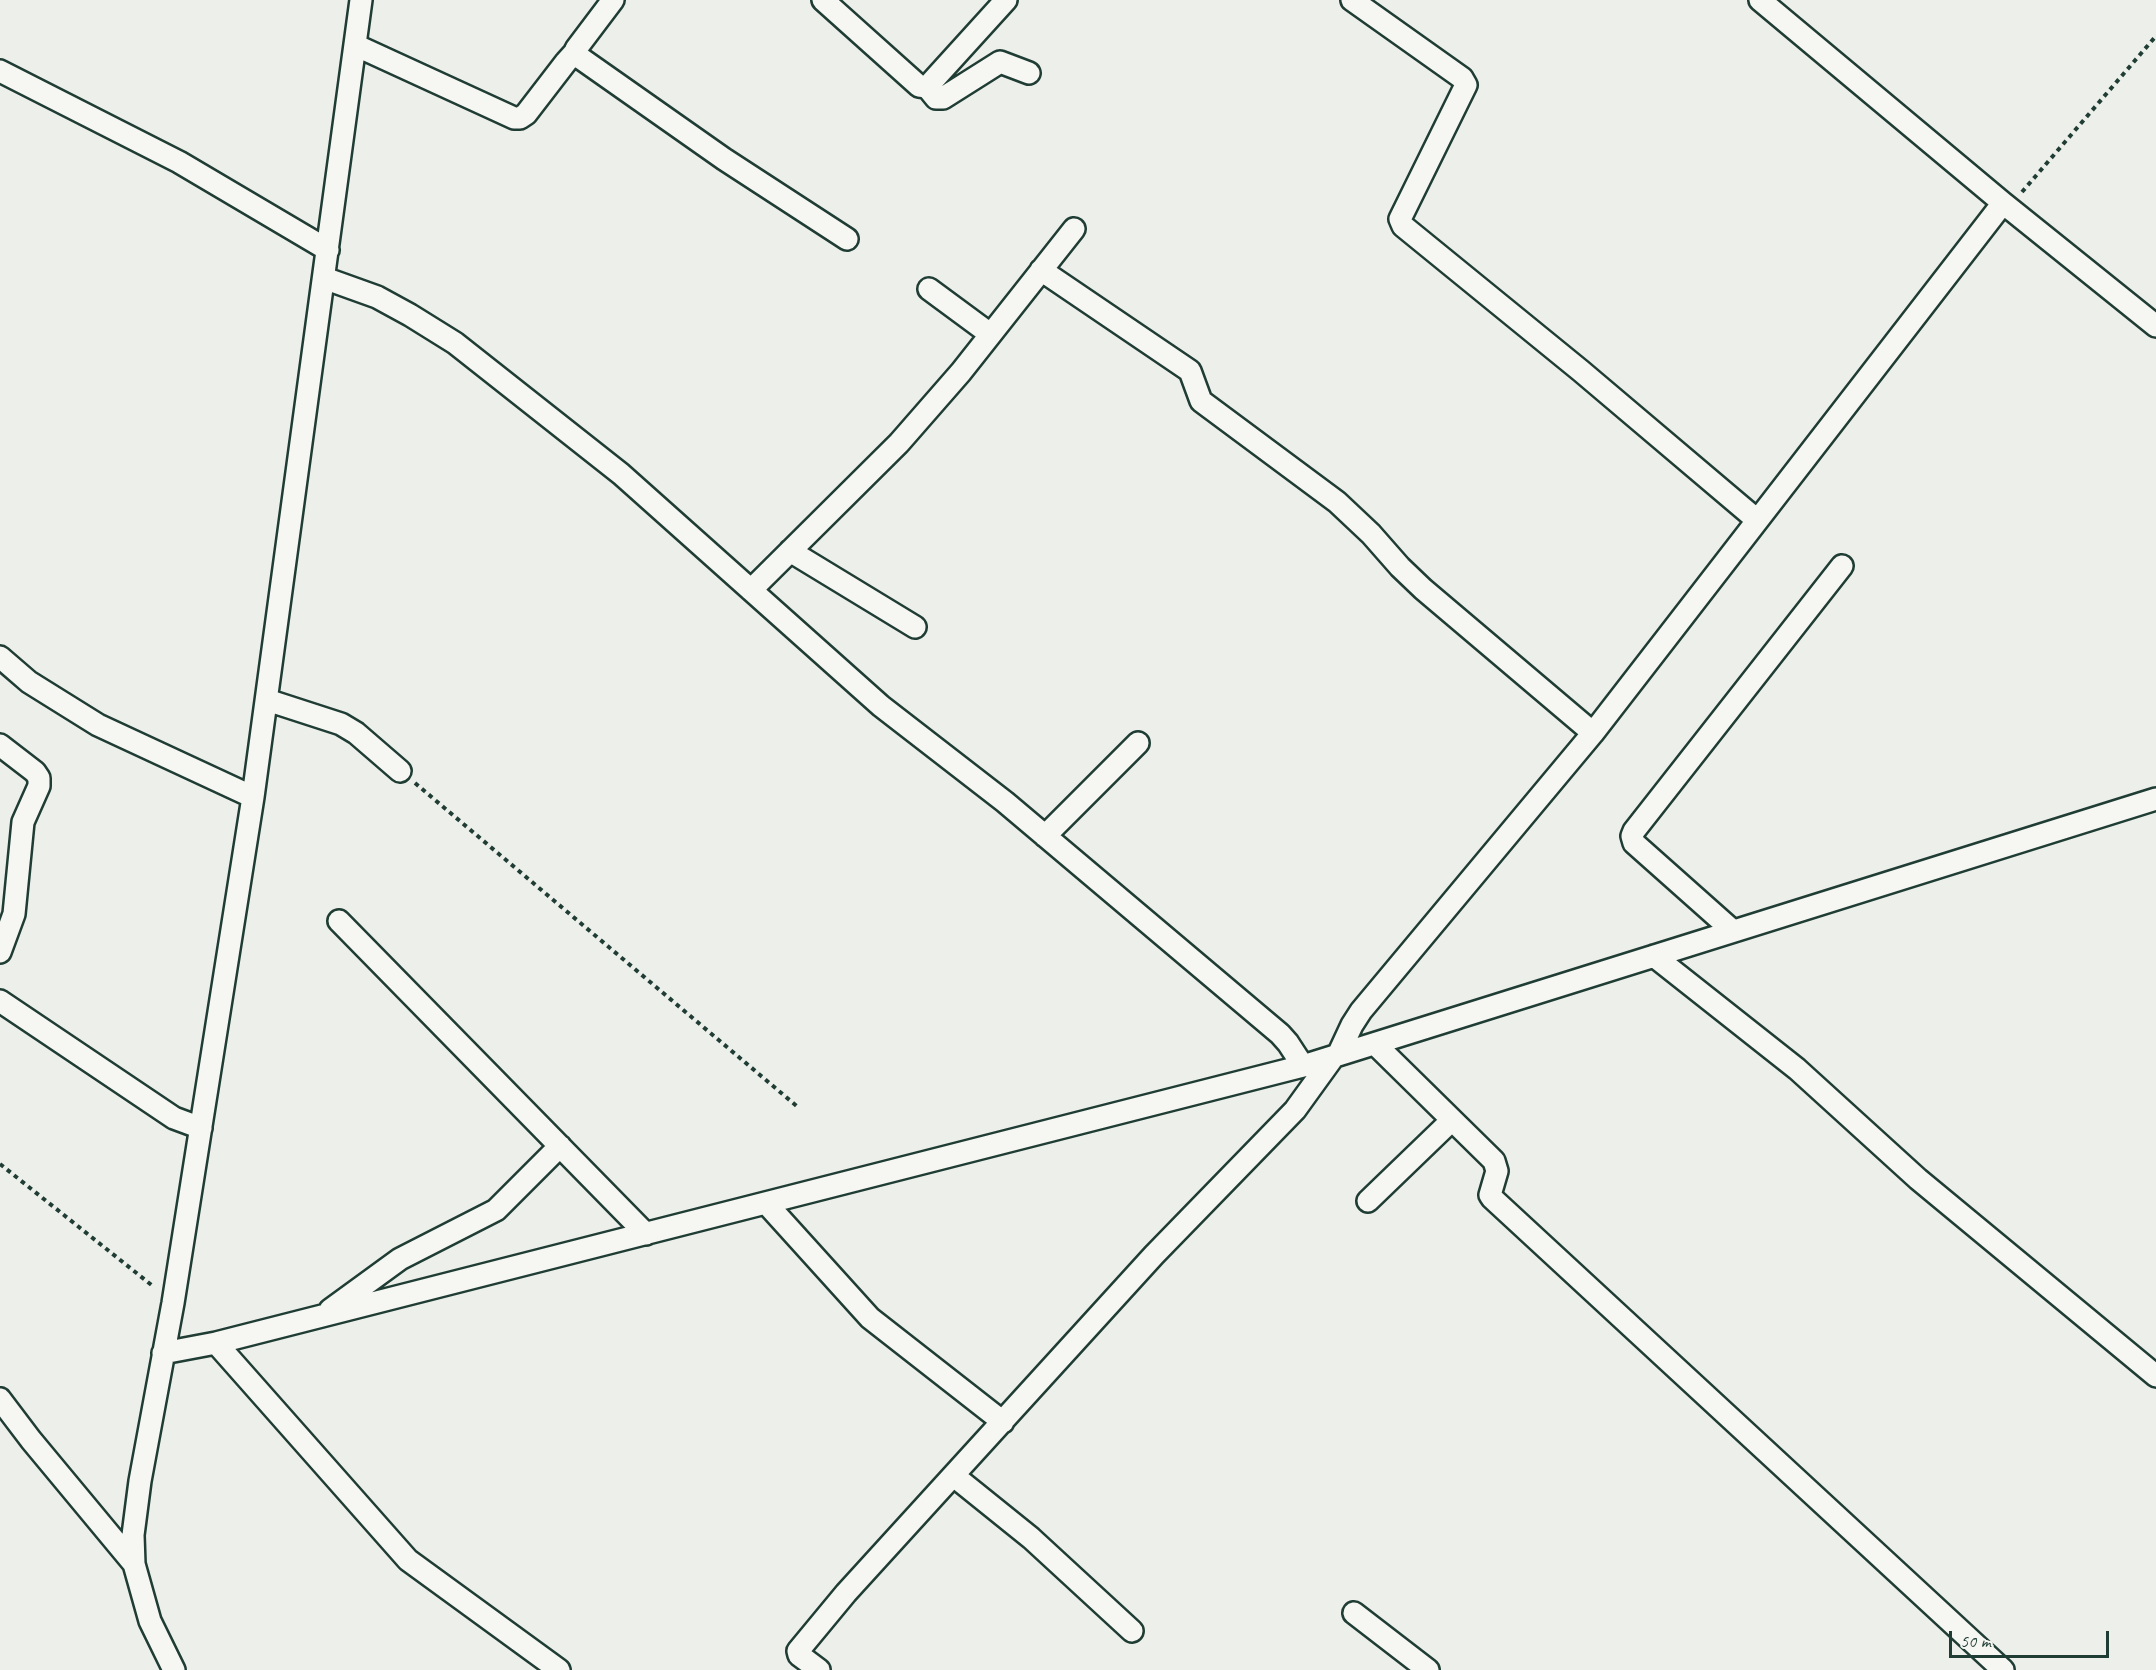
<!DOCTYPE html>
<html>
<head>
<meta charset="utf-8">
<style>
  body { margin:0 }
  #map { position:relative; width:2156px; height:1670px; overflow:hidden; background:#edefea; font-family:Caveat,sans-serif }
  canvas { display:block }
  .scale { position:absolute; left:1949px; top:1631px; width:160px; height:27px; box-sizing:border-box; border:3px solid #1f3d34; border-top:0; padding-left:8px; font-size:18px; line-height:21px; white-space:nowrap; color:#1f3d34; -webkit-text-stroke:4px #f6f6f2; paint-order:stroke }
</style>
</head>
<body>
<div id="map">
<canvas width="2156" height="1670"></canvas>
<div class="scale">50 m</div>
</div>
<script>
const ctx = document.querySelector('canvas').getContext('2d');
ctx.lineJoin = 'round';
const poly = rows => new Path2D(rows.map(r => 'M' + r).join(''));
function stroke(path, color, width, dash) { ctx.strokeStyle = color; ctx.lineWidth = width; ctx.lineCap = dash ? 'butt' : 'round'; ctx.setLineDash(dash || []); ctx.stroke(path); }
const minor = poly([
  [613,0,576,49,576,55,724,159,847,239],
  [823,0,919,86,927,87,1006,0],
  [1352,0,1462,78,1466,85,1400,219,1403,226,1581,371,1757,520],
  [1760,0,2003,203,2156,326],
  [355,45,514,118,520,118,526,114,566,62,575,52],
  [0,71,179,162,328,250],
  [927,87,936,98,943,98,1000,62,1029,73],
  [1041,270,1190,371,1201,401,1337,502,1371,534,1400,567,1423,589,1593,733],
  [324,278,377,297,410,315,455,343,621,474,881,706,1005,802,1280,1034,1288,1043,1303,1066],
  [929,289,990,334],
  [790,551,915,627],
  [751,590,899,443,961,372,1074,229],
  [0,657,29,682,98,725,253,797],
  [267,700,341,724,356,733,400,771],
  [0,745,35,772,39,778,39,786,23,822,14,914,0,952],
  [1045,836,1138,743],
  [339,921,646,1234],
  [1733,931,1634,843,1632,836,1634,831,1842,566],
  [1654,956,1797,1069,1918,1179,2156,1376],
  [0,1001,174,1118,201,1128],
  [1375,1044,1494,1161,1497,1171,1490,1195,1492,1198,2003,1670],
  [1338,1055,1352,1025,1361,1011,1593,733,2003,203],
  [1368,1201,1452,1120],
  [766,1203,870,1318,1003,1422],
  [330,1310,400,1259,496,1210,560,1146],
  [216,1343,408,1560,559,1670],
  [163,1353,216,1343,1303,1066,2156,799],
  [0,1399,31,1440,134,1564],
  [954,1476,1031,1538,1132,1631],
  [1354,1613,1428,1670],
  [174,1670,150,1621,134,1564,133,1535,140,1481,173,1303,253,797,361,0],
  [819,1670,799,1655,798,1651,846,1593,1154,1255,1295,1110,1334,1056]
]);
stroke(minor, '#1f3d34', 26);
stroke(poly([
  [2022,192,2156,36],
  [415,783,799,1108],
  [0,1164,154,1287]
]), '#1f3d34', 4, [4.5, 4.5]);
stroke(minor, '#f6f6f2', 21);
</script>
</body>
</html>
